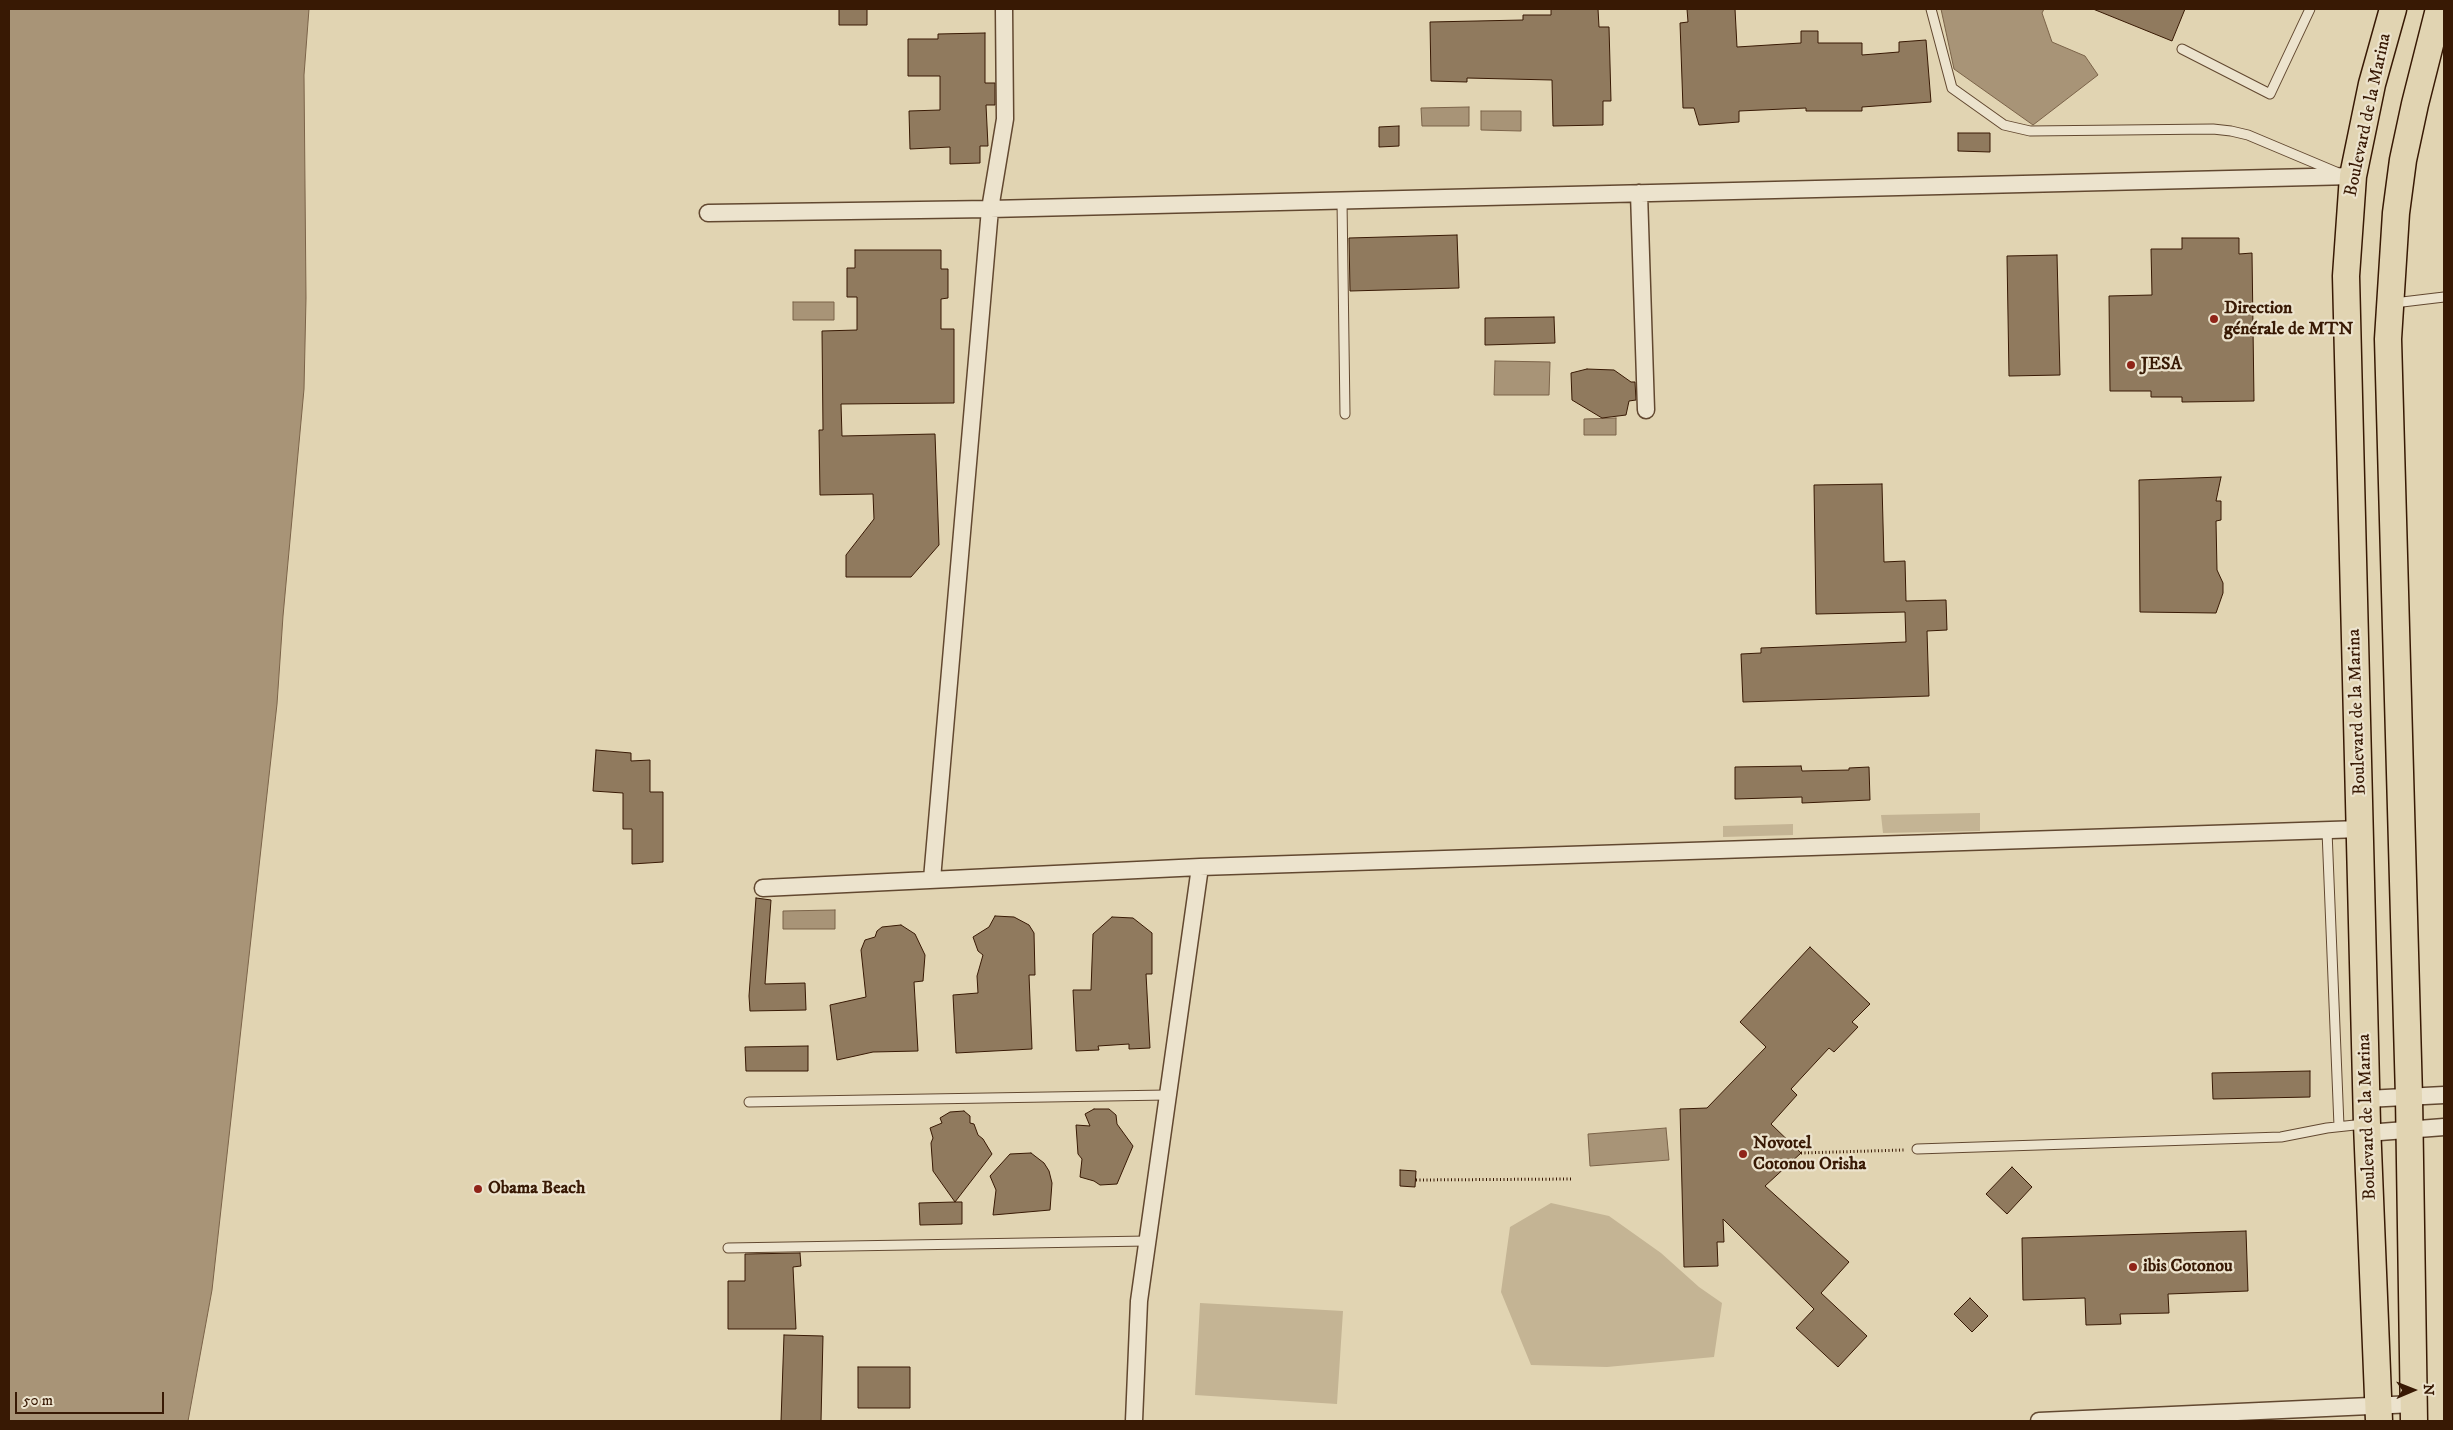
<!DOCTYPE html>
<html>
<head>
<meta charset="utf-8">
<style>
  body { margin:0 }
  #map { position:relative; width:2453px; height:1430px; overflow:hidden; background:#e1d4b2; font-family:"IM FELL DW Pica",serif }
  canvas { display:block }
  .frame { position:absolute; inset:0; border:10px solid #381904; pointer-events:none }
  .north { position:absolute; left:2388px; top:1365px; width:50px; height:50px; -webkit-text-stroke:4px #ece3cd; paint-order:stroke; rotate:89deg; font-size:14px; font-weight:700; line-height:20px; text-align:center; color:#381904 }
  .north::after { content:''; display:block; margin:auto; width:18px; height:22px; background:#381904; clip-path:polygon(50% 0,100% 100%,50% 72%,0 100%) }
  .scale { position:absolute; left:15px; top:1392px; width:149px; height:22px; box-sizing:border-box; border:2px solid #381904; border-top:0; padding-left:6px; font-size:15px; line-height:18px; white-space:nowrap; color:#381904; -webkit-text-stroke:4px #ece3cd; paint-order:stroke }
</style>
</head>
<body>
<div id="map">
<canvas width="2453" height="1430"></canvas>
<div class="frame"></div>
<div class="north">N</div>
<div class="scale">50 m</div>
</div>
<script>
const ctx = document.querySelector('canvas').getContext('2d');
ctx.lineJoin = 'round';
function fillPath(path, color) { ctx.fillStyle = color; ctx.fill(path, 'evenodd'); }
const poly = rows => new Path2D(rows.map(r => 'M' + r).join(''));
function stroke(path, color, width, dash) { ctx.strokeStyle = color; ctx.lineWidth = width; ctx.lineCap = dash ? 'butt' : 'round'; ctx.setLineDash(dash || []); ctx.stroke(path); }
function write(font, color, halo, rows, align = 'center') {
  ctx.font = font + ' "IM FELL DW Pica",serif'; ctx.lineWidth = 4.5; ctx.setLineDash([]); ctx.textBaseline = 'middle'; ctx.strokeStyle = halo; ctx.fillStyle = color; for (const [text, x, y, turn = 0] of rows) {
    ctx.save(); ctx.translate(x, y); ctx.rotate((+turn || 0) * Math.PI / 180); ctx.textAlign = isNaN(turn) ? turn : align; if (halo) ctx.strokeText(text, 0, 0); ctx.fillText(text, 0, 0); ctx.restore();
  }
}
fillPath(poly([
  [1980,813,1980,831,1883,833,1881,815],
  [1793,824,1793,835,1723,837,1723,826],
  [1551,1203,1609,1216,1661,1253,1699,1287,1722,1303,1714,1357,1607,1367,1531,1365,1501,1292,1510,1227],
  [1200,1303,1343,1311,1337,1404,1195,1395]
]), '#c4b494');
const water = poly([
  [9,9,309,9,304,75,306,298,304,389,283,616,277,704,212,1290,188,1421,9,1421,9,9],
  [1941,9,2044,9,2042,13,2052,42,2085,56,2098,75,2033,125,1954,69,1941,9],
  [1469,107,1469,126,1422,126,1421,108,1469,107],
  [1481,111,1521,111,1521,131,1481,130,1481,111],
  [793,302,834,302,834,320,793,320,793,302],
  [1495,361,1550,362,1549,395,1494,395,1495,361],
  [1616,418,1616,435,1584,435,1584,419,1616,418],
  [835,910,835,929,783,929,783,911,835,910],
  [1666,1128,1669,1160,1590,1166,1588,1134,1666,1128]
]);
fillPath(water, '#a89477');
stroke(water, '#7b6349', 1);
const building = poly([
  [839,9,867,9,867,25,839,25,839,9],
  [1551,9,1598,9,1599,27,1609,27,1611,101,1603,101,1603,125,1553,126,1552,80,1467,78,1467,82,1431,81,1430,22,1523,20,1523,15,1551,15,1551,9],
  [1687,9,1735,9,1737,47,1801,43,1801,31,1818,31,1818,43,1862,43,1862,55,1899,52,1899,42,1926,40,1931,102,1862,107,1862,111,1806,111,1806,108,1739,111,1739,122,1699,125,1694,108,1683,108,1680,23,1688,22,1687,9],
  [2093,9,2185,9,2172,41,2093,9],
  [985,33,985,83,995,83,995,105,986,105,988,146,980,146,980,163,950,164,950,147,910,149,909,111,940,110,940,76,908,76,908,39,938,39,938,34,985,33],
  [1399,126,1399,146,1379,147,1379,127,1399,126],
  [1958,133,1990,133,1990,152,1958,151,1958,133],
  [1457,235,1459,288,1350,291,1349,238,1457,235],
  [2182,238,2239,238,2239,254,2252,253,2254,401,2182,402,2182,397,2151,397,2151,391,2110,391,2109,296,2152,295,2151,249,2182,249,2182,238],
  [855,250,941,250,941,269,948,269,948,298,941,299,941,329,954,329,954,403,841,404,842,436,935,434,939,545,911,577,846,577,846,555,874,519,873,494,820,495,819,430,823,430,822,331,857,330,857,297,847,297,847,268,855,268,855,250],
  [2057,255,2060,375,2009,376,2007,256,2057,255],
  [1554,317,1555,343,1485,345,1485,318,1554,317],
  [1587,369,1614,370,1631,382,1635,382,1636,400,1629,401,1626,415,1602,418,1572,400,1571,373,1587,369],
  [2221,477,2216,501,2221,501,2221,520,2216,521,2217,570,2223,583,2223,593,2216,613,2140,612,2139,480,2221,477],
  [1882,484,1884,562,1905,561,1906,601,1946,600,1947,630,1927,631,1929,696,1743,702,1741,654,1761,653,1761,648,1906,642,1905,612,1816,614,1814,485,1882,484],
  [596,750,631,753,631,761,650,760,650,792,663,792,663,862,632,864,632,829,623,829,623,793,593,791,596,750],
  [1801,766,1802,771,1849,770,1849,768,1869,767,1870,800,1802,803,1802,797,1735,799,1735,767,1801,766],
  [756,898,771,900,765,984,805,983,806,1010,750,1011,749,996,756,898],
  [995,916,1014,917,1029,925,1034,933,1035,975,1029,975,1032,1049,956,1053,953,995,978,993,977,976,983,955,978,951,973,937,989,927,995,916],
  [1112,917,1133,918,1152,933,1152,974,1146,974,1150,1048,1129,1049,1129,1044,1098,1046,1099,1050,1076,1051,1073,990,1091,990,1093,934,1112,917],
  [901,925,915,934,925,955,923,981,914,982,918,1051,873,1052,837,1060,830,1005,866,997,861,950,865,940,875,937,877,931,882,927,901,925],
  [1810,947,1870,1004,1852,1022,1858,1027,1834,1052,1829,1048,1791,1089,1797,1095,1771,1124,1801,1153,1765,1186,1849,1262,1821,1293,1867,1336,1838,1367,1796,1328,1814,1309,1723,1219,1724,1242,1717,1242,1718,1266,1684,1267,1680,1109,1707,1108,1766,1047,1740,1022,1810,947],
  [808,1046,808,1071,746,1071,745,1047,808,1046],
  [2310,1071,2310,1097,2213,1099,2212,1073,2310,1071],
  [1094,1109,1109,1109,1116,1115,1117,1124,1133,1146,1117,1184,1100,1185,1094,1181,1080,1177,1082,1159,1078,1154,1076,1125,1090,1126,1085,1114,1094,1109],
  [964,1111,970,1116,970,1123,974,1124,978,1135,983,1139,992,1154,955,1202,962,1202,962,1224,920,1225,919,1203,955,1202,933,1171,931,1143,933,1138,930,1128,942,1123,940,1118,950,1112,964,1111],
  [1031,1153,1044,1163,1049,1171,1052,1183,1050,1210,993,1215,996,1190,990,1176,1010,1154,1031,1153],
  [2012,1167,2032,1187,2007,1214,1986,1194,2012,1167],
  [1400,1170,1416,1171,1415,1187,1400,1186,1400,1170],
  [2246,1231,2248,1291,2168,1294,2169,1313,2120,1314,2121,1324,2086,1325,2085,1298,2023,1300,2022,1238,2246,1231],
  [800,1253,801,1266,793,1267,796,1329,728,1329,728,1281,745,1281,745,1254,800,1253],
  [1970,1298,1988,1316,1972,1332,1954,1314,1970,1298],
  [784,1335,823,1336,821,1421,781,1421,784,1335],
  [858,1367,910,1367,910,1408,858,1408,858,1367]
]);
fillPath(building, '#907a5e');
stroke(building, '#381904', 1);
const service = poly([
  [1931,9,1952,88,2004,125,2030,131,2213,129,2231,131,2248,135,2336,172],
  [2182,49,2270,94,2310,9],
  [1342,201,1345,414],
  [2394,303,2444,297],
  [2327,831,2339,1126],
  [749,1102,1167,1095],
  [1917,1149,2281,1137,2327,1128,2364,1124],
  [728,1248,1147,1241]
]);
const minor = poly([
  [1639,193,1646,410],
  [708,213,990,209,2353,176],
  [932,879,990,209,1005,119,1004,9],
  [763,888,1200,867,2361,829],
  [2366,1099,2444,1095],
  [2367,1133,2444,1127],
  [1134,1421,1139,1301,1200,867],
  [2039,1421,2414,1404]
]);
const primary = poly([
  [2379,1421,2367,1124,2346,276,2353,176,2372,84,2393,9],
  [2414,1421,2409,1097,2388,339,2396,213,2403,160,2415,104,2439,9]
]);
stroke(service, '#624830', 11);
stroke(minor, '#624830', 19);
stroke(primary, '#381904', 29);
stroke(poly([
  [1801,1153,1904,1150],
  [1416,1180,1572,1179]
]), '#381904', 3, [1, 2.5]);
stroke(service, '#ece3cd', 9);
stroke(minor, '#ece3cd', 16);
stroke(primary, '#e1d4b2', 26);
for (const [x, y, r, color] of [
  [2214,319,5,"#8f2418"],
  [2131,365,5,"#8f2418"],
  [1743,1154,5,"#8f2418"],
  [478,1189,5,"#8f2418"],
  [2133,1267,5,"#8f2418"]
]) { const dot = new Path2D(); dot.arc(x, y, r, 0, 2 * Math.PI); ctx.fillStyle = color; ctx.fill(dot); stroke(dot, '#ece3cd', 2); }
write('18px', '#381904', '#ece3cd', [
  ["Boulevard de la Marina",2369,115,-78],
  ["Boulevard de la Marina",2358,712,-92],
  ["Boulevard de la Marina",2368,1117,-92]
]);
write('bold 18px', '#381904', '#ece3cd', [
  ["Direction",2224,309],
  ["générale de MTN",2224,330],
  ["JESA",2141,365],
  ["Novotel",1753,1144],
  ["Cotonou Orisha",1753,1165],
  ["Obama Beach",488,1189],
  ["ibis Cotonou",2143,1267]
], 'left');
</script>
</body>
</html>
